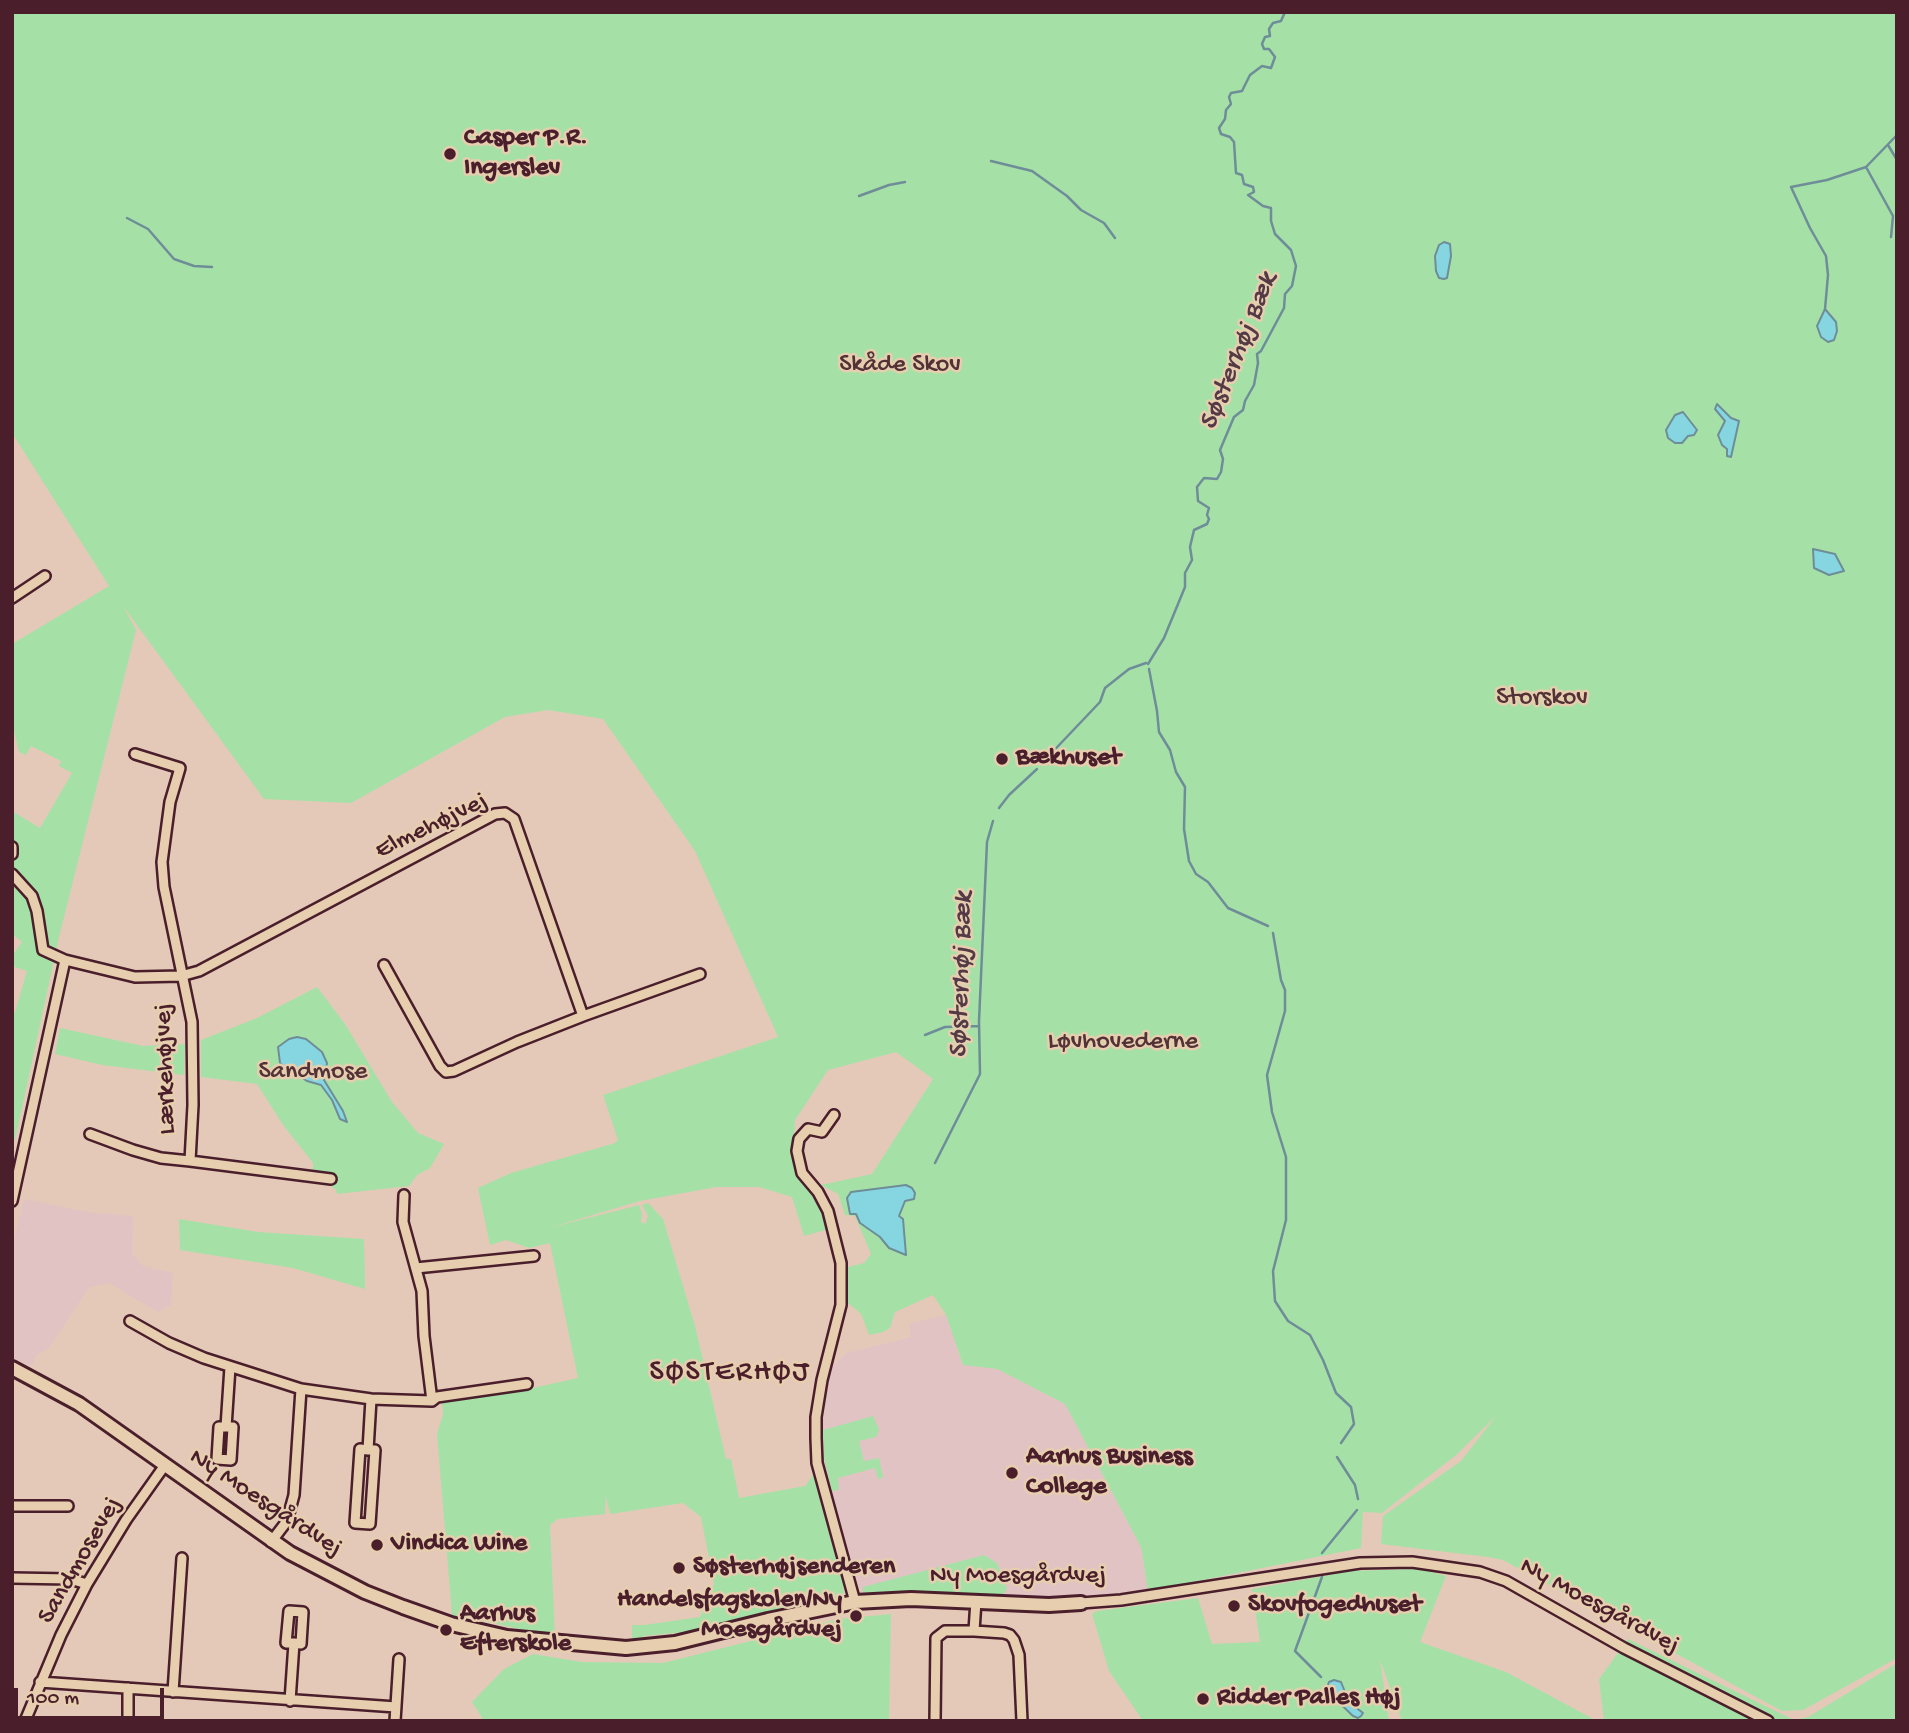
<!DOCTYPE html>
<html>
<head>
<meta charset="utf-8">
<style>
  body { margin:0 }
  #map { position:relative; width:1909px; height:1733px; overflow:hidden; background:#e4c9b8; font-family:"Gochi Hand",sans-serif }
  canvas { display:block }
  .frame { position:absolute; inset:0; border:14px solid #4a1f2b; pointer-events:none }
  .scale { position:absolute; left:14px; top:1688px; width:150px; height:32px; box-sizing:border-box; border:4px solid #4a1f2b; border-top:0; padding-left:9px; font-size:21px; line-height:24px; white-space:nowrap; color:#4a1f2b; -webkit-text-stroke:5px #e6ceae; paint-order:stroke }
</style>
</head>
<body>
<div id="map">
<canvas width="1909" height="1733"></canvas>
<div class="frame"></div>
<div class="scale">100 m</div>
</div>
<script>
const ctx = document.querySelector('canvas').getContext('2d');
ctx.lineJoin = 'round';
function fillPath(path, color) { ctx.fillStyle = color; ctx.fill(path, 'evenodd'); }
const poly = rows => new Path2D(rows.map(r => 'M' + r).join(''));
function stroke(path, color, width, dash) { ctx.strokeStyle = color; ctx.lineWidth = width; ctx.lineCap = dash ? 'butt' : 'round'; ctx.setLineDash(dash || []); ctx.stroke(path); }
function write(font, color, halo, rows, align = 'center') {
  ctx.font = font + ' "Gochi Hand",sans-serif'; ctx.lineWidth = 5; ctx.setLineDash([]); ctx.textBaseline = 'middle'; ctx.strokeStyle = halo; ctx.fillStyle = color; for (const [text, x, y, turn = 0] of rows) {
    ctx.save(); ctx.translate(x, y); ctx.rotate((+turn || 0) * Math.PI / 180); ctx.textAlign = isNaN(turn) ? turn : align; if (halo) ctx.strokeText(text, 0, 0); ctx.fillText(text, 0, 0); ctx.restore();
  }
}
fillPath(poly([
  [24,1199,93,1213,133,1216,132,1254,143,1266,173,1273,171,1305,158,1312,109,1283,89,1287,49,1348,36,1355,32,1366,12,1358,12,1249],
  [946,1315,963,1365,997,1369,1065,1404,1141,1547,1148,1591,1097,1597,863,1594,850,1569,822,1456,820,1416,826,1374,846,1353,911,1337,909,1324]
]), '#e2c3c3');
fillPath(poly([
  [12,12,1897,12,1897,1658,1803,1710,1782,1711,1503,1560,1488,1557,1381,1544,1383,1516,1461,1461,1496,1416,1456,1455,1382,1513,1363,1512,1361,1548,1148,1591,1141,1547,1065,1404,997,1369,963,1365,946,1315,933,1295,895,1312,890,1328,883,1332,869,1335,861,1314,847,1302,848,1267,864,1263,871,1254,855,1216,845,1215,838,1194,821,1185,872,1174,933,1079,896,1052,828,1070,795,1120,793,1165,821,1206,829,1229,804,1236,792,1197,759,1187,716,1187,640,1201,549,1228,639,1205,642,1214,641,1222,645,1224,648,1216,642,1205,648,1203,663,1219,695,1326,726,1459,731,1459,739,1498,805,1486,813,1475,843,1584,844,1593,838,1601,701,1633,685,1632,644,1636,638,1641,632,1638,632,1625,644,1625,700,1617,714,1584,701,1517,683,1503,610,1514,606,1496,605,1514,558,1519,550,1525,555,1636,452,1615,437,1434,443,1414,442,1401,528,1389,578,1378,550,1243,529,1248,506,1240,490,1245,478,1188,511,1173,615,1143,618,1140,603,1095,778,1037,695,851,603,719,548,710,505,717,351,803,264,799,123,606,136,630,59,937,15,1140,12,1139,12,1012,15,1012,27,971,12,966,14,953,22,942,12,934,12,811,40,828,72,773,59,766,61,761,31,746,26,755,19,752,12,723,12,644,109,586,12,433],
  [317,987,345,1024,392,1102,418,1133,444,1144,430,1168,417,1175,409,1186,337,1194,336,1190,313,1171,313,1163,283,1125,257,1084,201,1077,201,1040,257,1018],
  [60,1028,143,1046,185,1044,184,1075,102,1065,55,1054],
  [179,1219,258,1232,364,1239,365,1289,293,1268,180,1250],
  [873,1416,879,1430,876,1437,859,1441,864,1461,879,1458,883,1478,878,1479,875,1468,838,1478,839,1490,832,1491,824,1458,823,1430],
  [984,1555,997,1563,1007,1589,1001,1597,868,1596,863,1592,863,1587],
  [1419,1569,1446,1576,1420,1642,1506,1672,1597,1721,1402,1721,1380,1660,1389,1721,1143,1721,1109,1671,1092,1614,1097,1611,1198,1598,1212,1644,1260,1642,1252,1589,1351,1571],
  [891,1614,889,1721,484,1721,472,1702,504,1669,533,1654,582,1662,663,1663,838,1619],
  [1628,1639,1794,1720,1808,1717,1897,1663,1897,1721,1604,1721,1599,1679]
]), '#a5e1a7');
const water = poly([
  [1444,242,1450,244,1451,256,1447,278,1444,279,1439,278,1436,271,1435,256,1439,245,1444,242],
  [1825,309,1836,322,1837,331,1834,340,1828,342,1821,337,1817,326,1825,309],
  [1717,404,1731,418,1739,421,1731,457,1727,456,1727,449,1722,445,1718,435,1725,421,1715,409,1717,404],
  [1683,412,1697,430,1694,435,1688,436,1682,443,1675,443,1668,438,1666,430,1675,415,1683,412],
  [1813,549,1835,554,1844,571,1829,575,1814,568,1813,549],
  [297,1037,306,1039,322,1052,327,1063,324,1080,343,1111,347,1122,340,1119,332,1100,321,1085,307,1081,285,1068,280,1063,278,1047,289,1039,297,1037],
  [906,1185,912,1188,915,1193,914,1199,905,1201,899,1216,903,1219,906,1255,889,1248,880,1237,860,1223,856,1214,850,1214,847,1198,851,1192,906,1185],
  [1334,1680,1341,1682,1349,1702,1363,1713,1361,1716,1358,1718,1353,1716,1330,1694,1327,1687,1329,1682,1334,1680]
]);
fillPath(water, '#86d6e1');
stroke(water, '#6e8d98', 2);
stroke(poly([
  [1888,145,1897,160],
  [991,161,1032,171,1067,196,1081,210,1104,223,1115,238],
  [1866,167,1893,216,1891,237],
  [859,196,889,185,905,182],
  [127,218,148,229,174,259,194,266,212,267],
  [1825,309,1828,275,1826,256,1810,228,1791,187,1827,180,1866,167,1897,135],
  [1148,664,1164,638,1185,587,1185,573,1192,560,1190,547,1194,530,1207,524,1209,519,1207,515,1209,508,1198,501,1197,487,1204,478,1217,479,1221,472,1223,459,1220,450,1234,417,1243,410,1245,401,1254,385,1258,363,1257,354,1261,351,1284,308,1285,294,1292,286,1296,266,1291,250,1275,234,1271,221,1271,208,1263,206,1248,195,1254,192,1253,187,1244,184,1242,175,1236,173,1234,142,1230,137,1221,134,1219,128,1225,119,1226,110,1231,104,1229,97,1231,93,1242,91,1250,75,1262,66,1271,68,1275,57,1269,49,1264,49,1262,44,1265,37,1270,36,1269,29,1273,23,1281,21,1285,12],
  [1149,669,1157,711,1159,732,1170,750,1176,772,1185,787,1184,829,1189,861,1196,874,1208,882,1228,908,1268,926],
  [1017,753,1045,759],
  [1043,762,1100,702,1105,688,1129,669,1146,663],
  [999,808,1009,795,1037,769],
  [1273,933,1281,980,1285,990,1285,1011,1267,1075,1272,1112,1286,1157,1286,1220,1273,1271,1275,1301,1288,1321,1310,1335,1323,1360,1336,1393,1351,1407,1354,1424,1341,1443],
  [925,1035,945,1027,979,1026],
  [935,1163,980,1074,979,1021,987,842,993,821],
  [1337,1457,1355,1485,1358,1499],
  [1322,1553,1357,1510],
  [1321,1677,1295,1651,1322,1577]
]), '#6e8d98', 2.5);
const street = poly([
  [12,598,45,576],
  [135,754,180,768,170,802,162,862,164,887,192,1022,193,1105,190,1161,331,1179],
  [12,847,12,854],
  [12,874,32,896,37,911,43,950,65,960],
  [583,1016,700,974],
  [834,1115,822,1132,808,1129,799,1139,797,1151,802,1173,818,1192,828,1211,841,1263,841,1305,822,1380,816,1417,816,1438,817,1463,855,1602],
  [90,1134,133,1150,161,1158,190,1161],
  [12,1201,65,960,135,977,181,976,199,971,495,814,505,813,514,819,583,1016,517,1042,454,1071,446,1072,440,1066,384,965],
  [416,1268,534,1256],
  [130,1321,169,1343,204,1358,301,1389,371,1399,432,1401,424,1336,422,1291,403,1222,404,1195],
  [432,1401,437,1397,527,1384],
  [226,1427,233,1427,231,1460,217,1459,219,1427,226,1427,230,1367],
  [368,1450,375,1450,370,1524,355,1523,360,1449,368,1450,371,1399],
  [12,1506,68,1506],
  [271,1542,287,1521,294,1495,301,1389],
  [12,1578,70,1579,87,1584],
  [1081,1603,1121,1600,1360,1563,1412,1562,1480,1572,1506,1581,1624,1648,1768,1721],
  [974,1631,1004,1633,1010,1635,1014,1640,1019,1655,1022,1721],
  [40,1682,396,1707],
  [128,1688,128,1721],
  [173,1692,182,1558],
  [290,1701,294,1643,301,1644,303,1612,289,1611,286,1643,294,1643],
  [25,1721,61,1635,87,1584,126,1520,165,1465],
  [395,1721,399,1659],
  [935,1721,936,1638,945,1631,974,1631,976,1601]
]);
const secondary = poly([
  [12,1368,79,1404,290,1553,365,1592,403,1607,451,1624,507,1637,626,1648,675,1643,768,1620,855,1602,911,1599,1049,1605,1081,1603]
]);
stroke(street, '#4a1f2b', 14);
stroke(secondary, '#4a1f2b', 18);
stroke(street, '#e6ceae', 9);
stroke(secondary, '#e6ceae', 12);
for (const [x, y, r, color] of [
  [450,154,7,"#4a1f2b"],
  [1002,759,7,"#4a1f2b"],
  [1012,1473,7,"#4a1f2b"],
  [377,1545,7,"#4a1f2b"],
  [679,1568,7,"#4a1f2b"],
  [1234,1606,7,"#4a1f2b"],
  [856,1616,7,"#4a1f2b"],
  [446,1630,7,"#4a1f2b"],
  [1203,1699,7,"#4a1f2b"]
]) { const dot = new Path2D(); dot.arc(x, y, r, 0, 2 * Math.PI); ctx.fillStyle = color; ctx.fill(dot); stroke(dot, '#e6ceae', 2.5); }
write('bold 26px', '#4a1f2b', '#e6ceae', [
  ["Casper P.R.",464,139],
  ["Ingerslev",464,169],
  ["Bækhuset",1016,759],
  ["Aarhus Business",1026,1458],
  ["College",1026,1488],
  ["Vindica Wine",391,1545],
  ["Søsterhøjsenderen",693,1568],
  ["Handelsfagskolen/Ny",842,1601,"right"],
  ["Moesgårdvej",842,1631,"right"],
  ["Skovfogedhuset",1248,1606],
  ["Aarhus",460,1615],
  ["Efterskole",460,1645],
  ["Ridder Palles Høj",1217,1699]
], 'left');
write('26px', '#533237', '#e6ceae', [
  ["Skåde Skov",900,366],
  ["Storskov",1542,699],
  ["Løvhovederne",1123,1043],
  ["Sandmose",313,1073]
]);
write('26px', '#4a1f2b', '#e6ceae', [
  ["Elmehøjvej",432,827,-26],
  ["Lærkehøjvej",167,1069,-92],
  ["Ny Moesgårdvej",265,1504,33],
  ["Sandmosevej",81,1561,-60],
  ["Ny Moesgårdvej",1018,1577],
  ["Ny Moesgårdvej",1599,1607,28]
]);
write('italic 28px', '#533a46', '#e6ceae', [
  ["Søsterhøj Bæk",1240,352,-68],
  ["Søsterhøj Bæk",963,975,-88]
]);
ctx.letterSpacing = '2px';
write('30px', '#4a1f2b', '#e6ceae', [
  ["SØSTERHØJ",730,1374]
]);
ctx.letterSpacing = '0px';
</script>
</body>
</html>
